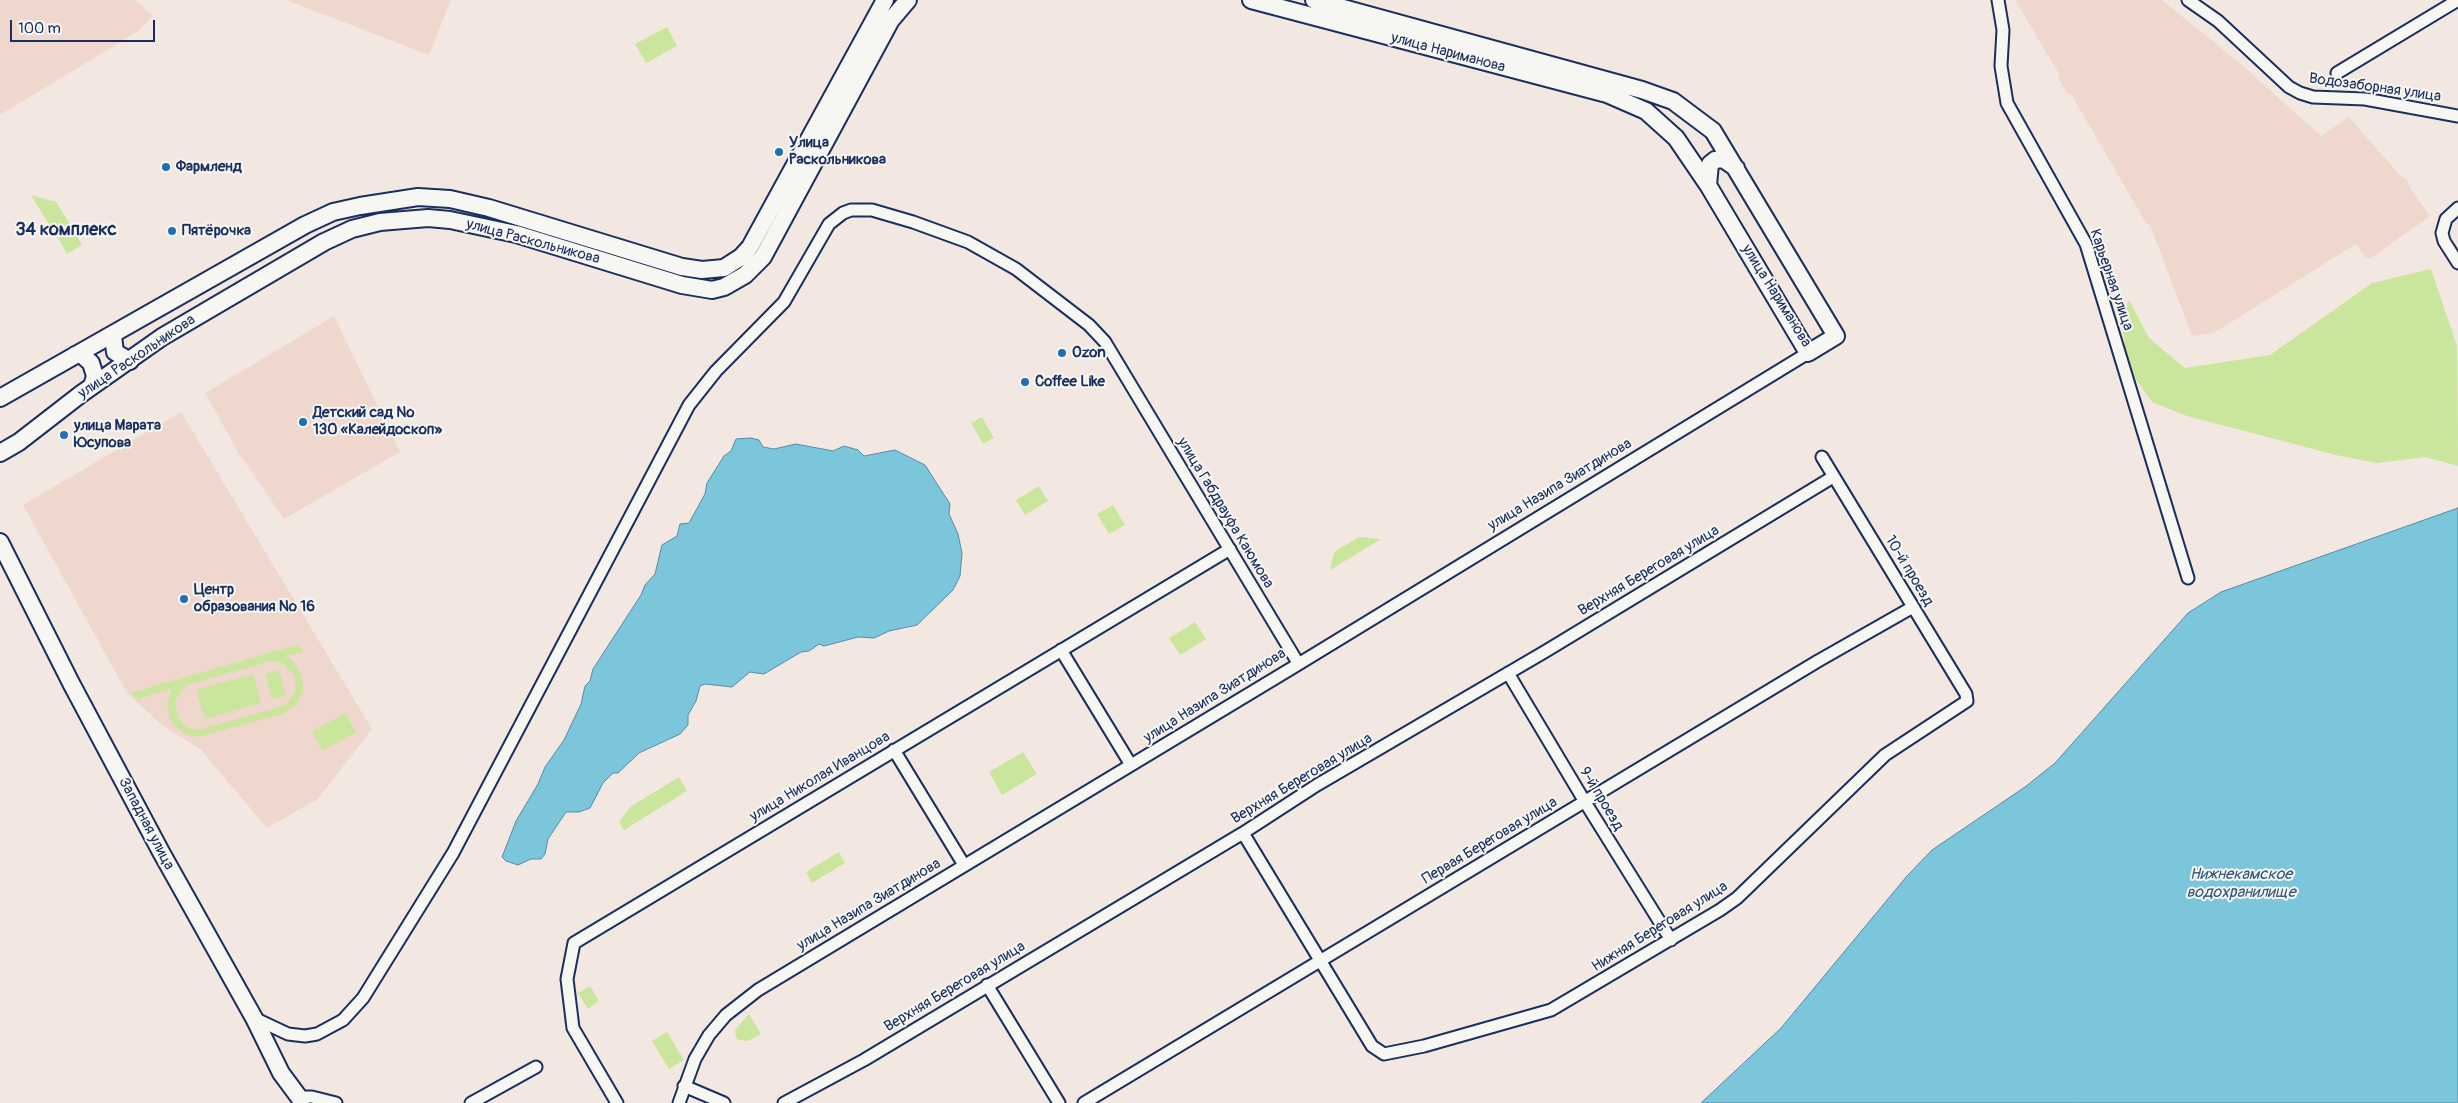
<!DOCTYPE html>
<html>
<head>
<meta charset="utf-8">
<style>
  body { margin:0 }
  #map { position:relative; width:2458px; height:1103px; overflow:hidden; background:#f3e8e1; font-family:Pangolin,sans-serif }
  canvas { display:block }
  .scale { position:absolute; left:10px; top:20px; width:145px; height:22px; box-sizing:border-box; border:2px solid #1b2f5e; border-top:0; padding-left:6px; font-size:15px; line-height:18px; white-space:nowrap; color:#1b2f5e; -webkit-text-stroke:4px #f6f6f2; paint-order:stroke }
</style>
</head>
<body>
<div id="map">
<canvas width="2458" height="1103"></canvas>
<div class="scale">100 m</div>
</div>
<script>
const ctx = document.querySelector('canvas').getContext('2d');
ctx.lineJoin = 'round';
function fillPath(path, color) { ctx.fillStyle = color; ctx.fill(path, 'evenodd'); }
const poly = rows => new Path2D(rows.map(r => 'M' + r).join(''));
function stroke(path, color, width, dash) { ctx.strokeStyle = color; ctx.lineWidth = width; ctx.lineCap = dash ? 'butt' : 'round'; ctx.setLineDash(dash || []); ctx.stroke(path); }
function write(font, color, halo, rows, align = 'center') {
  ctx.font = font + ' Pangolin,sans-serif'; ctx.lineWidth = 4; ctx.setLineDash([]); ctx.textBaseline = 'middle'; ctx.strokeStyle = halo; ctx.fillStyle = color; for (const [text, x, y, turn = 0] of rows) {
    ctx.save(); ctx.translate(x, y); ctx.rotate((+turn || 0) * Math.PI / 180); ctx.textAlign = isNaN(turn) ? turn : align; if (halo) ctx.strokeText(text, 0, 0); ctx.fillText(text, 0, 0); ctx.restore();
  }
}
fillPath(poly([
  [0,0,135,0,153,16,137,32,0,115],
  [286,0,451,0,429,55],
  [2015,0,2162,0,2242,65,2321,136,2349,117,2400,175,2407,180,2409,187,2430,216,2370,259,2365,257,2356,244,2214,333,2192,336,2150,225,2146,223,2071,94,2068,94,2058,77,2059,74],
  [334,316,400,452,284,519,238,452,205,393],
  [181,412,372,729,318,799,267,828,200,749,163,726,127,693,23,505]
]), '#efd7cd');
fillPath(poly([
  [667,27,677,46,646,63,635,44],
  [31,195,56,202,70,224,54,233],
  [73,229,82,245,67,254,58,238],
  [2431,269,2457,346,2458,466,2425,457,2377,463,2340,456,2187,416,2152,402,2129,370,2121,318,2129,300,2149,338,2185,368,2270,355,2372,283],
  [982,417,994,438,983,444,971,423],
  [1039,486,1048,501,1025,515,1016,500],
  [1113,505,1125,525,1109,534,1097,514],
  [1359,537,1381,539,1330,570,1334,552],
  [1195,622,1206,639,1180,655,1169,638],
  [300,644,302,652,286,656,293,661,302,675,303,691,296,705,283,714,197,737,183,733,171,722,167,706,172,689,137,699,130,693],
  [271,661,283,663,295,677,296,690,286,705,198,730,186,727,178,718,175,700,187,685],
  [279,670,286,695,272,699,265,674],
  [253,674,261,703,205,719,196,690],
  [345,713,356,732,323,751,312,732],
  [1023,752,1037,774,1002,795,989,772],
  [679,777,687,791,624,830,619,822,630,807],
  [839,852,845,863,812,883,806,872],
  [590,986,599,1001,588,1009,578,993],
  [749,1014,761,1034,748,1041,739,1040,736,1038,735,1030],
  [667,1032,684,1060,669,1069,652,1041]
]), '#cae59c');
const water = poly([
  [751,438,759,440,763,447,774,449,796,444,833,451,844,446,858,450,864,456,895,450,925,465,950,504,949,514,958,534,962,553,960,576,953,590,917,625,889,631,874,638,858,637,824,646,819,644,809,651,801,652,764,674,750,672,732,687,705,684,700,686,696,701,688,715,688,725,680,734,639,753,618,773,613,773,603,783,590,808,579,812,566,812,548,839,545,854,541,859,531,859,518,865,506,861,502,857,516,821,538,784,545,767,564,740,581,704,585,686,590,681,593,669,641,595,645,585,655,574,662,545,677,536,680,524,689,523,705,494,707,483,724,456,731,451,736,439,751,438],
  [2458,508,2458,1103,1701,1103,1781,1028,1907,876,1932,850,2025,787,2055,763,2188,613,2221,592,2458,508]
]);
fillPath(water, '#7bc6db');
stroke(water, '#558aa9', 1);
const street = poly([
  [1998,0,2003,30,2001,66,2007,103,2086,244,2188,578],
  [2188,0,2218,21,2289,87,2300,93,2313,97,2365,99,2458,116],
  [2337,73,2458,0],
  [2458,208,2446,219,2442,233,2444,241,2458,263],
  [1061,650,1131,765],
  [1508,673,1585,802,1671,940],
  [894,750,964,865],
  [1243,833,1372,1046,1384,1054,1424,1046,1551,1010,1720,910,1737,898,1885,755,1967,701,1966,694,1822,457],
  [987,985,1059,1103],
  [254,1018,288,1034,305,1036,317,1034,343,1020,363,998,453,853,689,405,716,371,784,302,829,224,843,213,851,210,872,210,913,222,968,242,1016,269,1089,325,1105,342,1298,663],
  [684,1086,724,1103],
  [299,1103,306,1097,312,1097,336,1103],
  [471,1103,536,1067],
  [617,1103,573,1028,567,979,574,943,1230,549],
  [679,1103,695,1059,709,1035,726,1015,758,990,1292,668,1808,353],
  [784,1103,864,1060,1243,833,1317,785,1546,651,1833,477],
  [1084,1103,1818,661,1913,607]
]);
const secondary = poly([
  [1251,0,1607,94,1646,111,1676,138,1708,185,1808,353,1836,336,1713,131,1673,101,1642,90,1314,0],
  [1708,185,1710,164,1715,160,1723,159,1736,168],
  [113,336,115,352,130,361],
  [75,355,82,355,91,363,95,376,92,386],
  [0,398,305,225,333,212,360,206,418,197,450,199,489,208,682,267,702,270,724,268,741,257,750,247,885,0],
  [0,453,19,442,81,394,162,337,324,242,352,229,380,222,428,218,450,220,516,234,682,285,712,290,724,287,745,275,763,257,891,20,908,0],
  [0,542,71,683,161,852,254,1018,281,1073,301,1100]
]);
stroke(street, '#1b2f5e', 15);
stroke(secondary, '#1b2f5e', 20);
stroke(street, '#f6f6f2', 11);
stroke(secondary, '#f6f6f2', 16);
for (const [x, y, r, color] of [
  [779,152,5,"#1f6fb2"],
  [166,167,5,"#1f6fb2"],
  [172,231,5,"#1f6fb2"],
  [1062,353,5,"#1f6fb2"],
  [1025,382,5,"#1f6fb2"],
  [303,422,5,"#1f6fb2"],
  [64,435,5,"#1f6fb2"],
  [184,599,5,"#1f6fb2"]
]) { const dot = new Path2D(); dot.arc(x, y, r, 0, 2 * Math.PI); ctx.fillStyle = color; ctx.fill(dot); stroke(dot, '#f6f6f2', 2); }
write('15px', '#1b2f5e', '#f6f6f2', [
  ["улица Нариманова",1448,53,15],
  ["Водозаборная улица",2375,88,8],
  ["улица Раскольникова",533,242,15],
  ["Карьерная улица",2111,280,71],
  ["улица Нариманова",1776,296,58],
  ["улица Раскольникова",137,357,-34],
  ["улица Назипа Зиатдинова",1560,485,-31],
  ["улица Габдрауфа Каюмова",1225,513,59],
  ["Верхняя Береговая улица",1649,571,-31],
  ["10-й проезд",1909,571,59],
  ["улица Назипа Зиатдинова",1215,696,-32],
  ["улица Николая Иванцова",820,777,-31],
  ["Верхняя Береговая улица",1302,779,-31],
  ["9-й проезд",1601,799,59],
  ["Западная улица",146,824,62],
  ["Первая Береговая улица",1490,841,-31],
  ["улица Назипа Зиатдинова",869,905,-31],
  ["Нижняя Береговая улица",1660,927,-32],
  ["Верхняя Береговая улица",955,987,-31]
]);
write('bold 15px', '#1b2f5e', '#f6f6f2', [
  ["Улица",789,143],
  ["Раскольникова",789,160],
  ["Фармленд",176,167],
  ["Пятёрочка",182,231],
  ["Ozon",1072,353],
  ["Coffee Like",1035,382],
  ["Детский сад №",313,413],
  ["130 «Калейдоскоп»",313,430],
  ["улица Марата",74,426],
  ["Юсупова",74,443],
  ["Центр",194,590],
  ["образования № 16",194,607]
], 'left');
write('italic 16px', '#33557d', '#f6f6f2', [
  ["Нижнекамское",2241,875],
  ["водохранилище",2241,893]
]);
write('bold 18px', '#1b2f5e', '#f6f6f2', [
  ["34 комплекс",66,230]
]);
</script>
</body>
</html>
